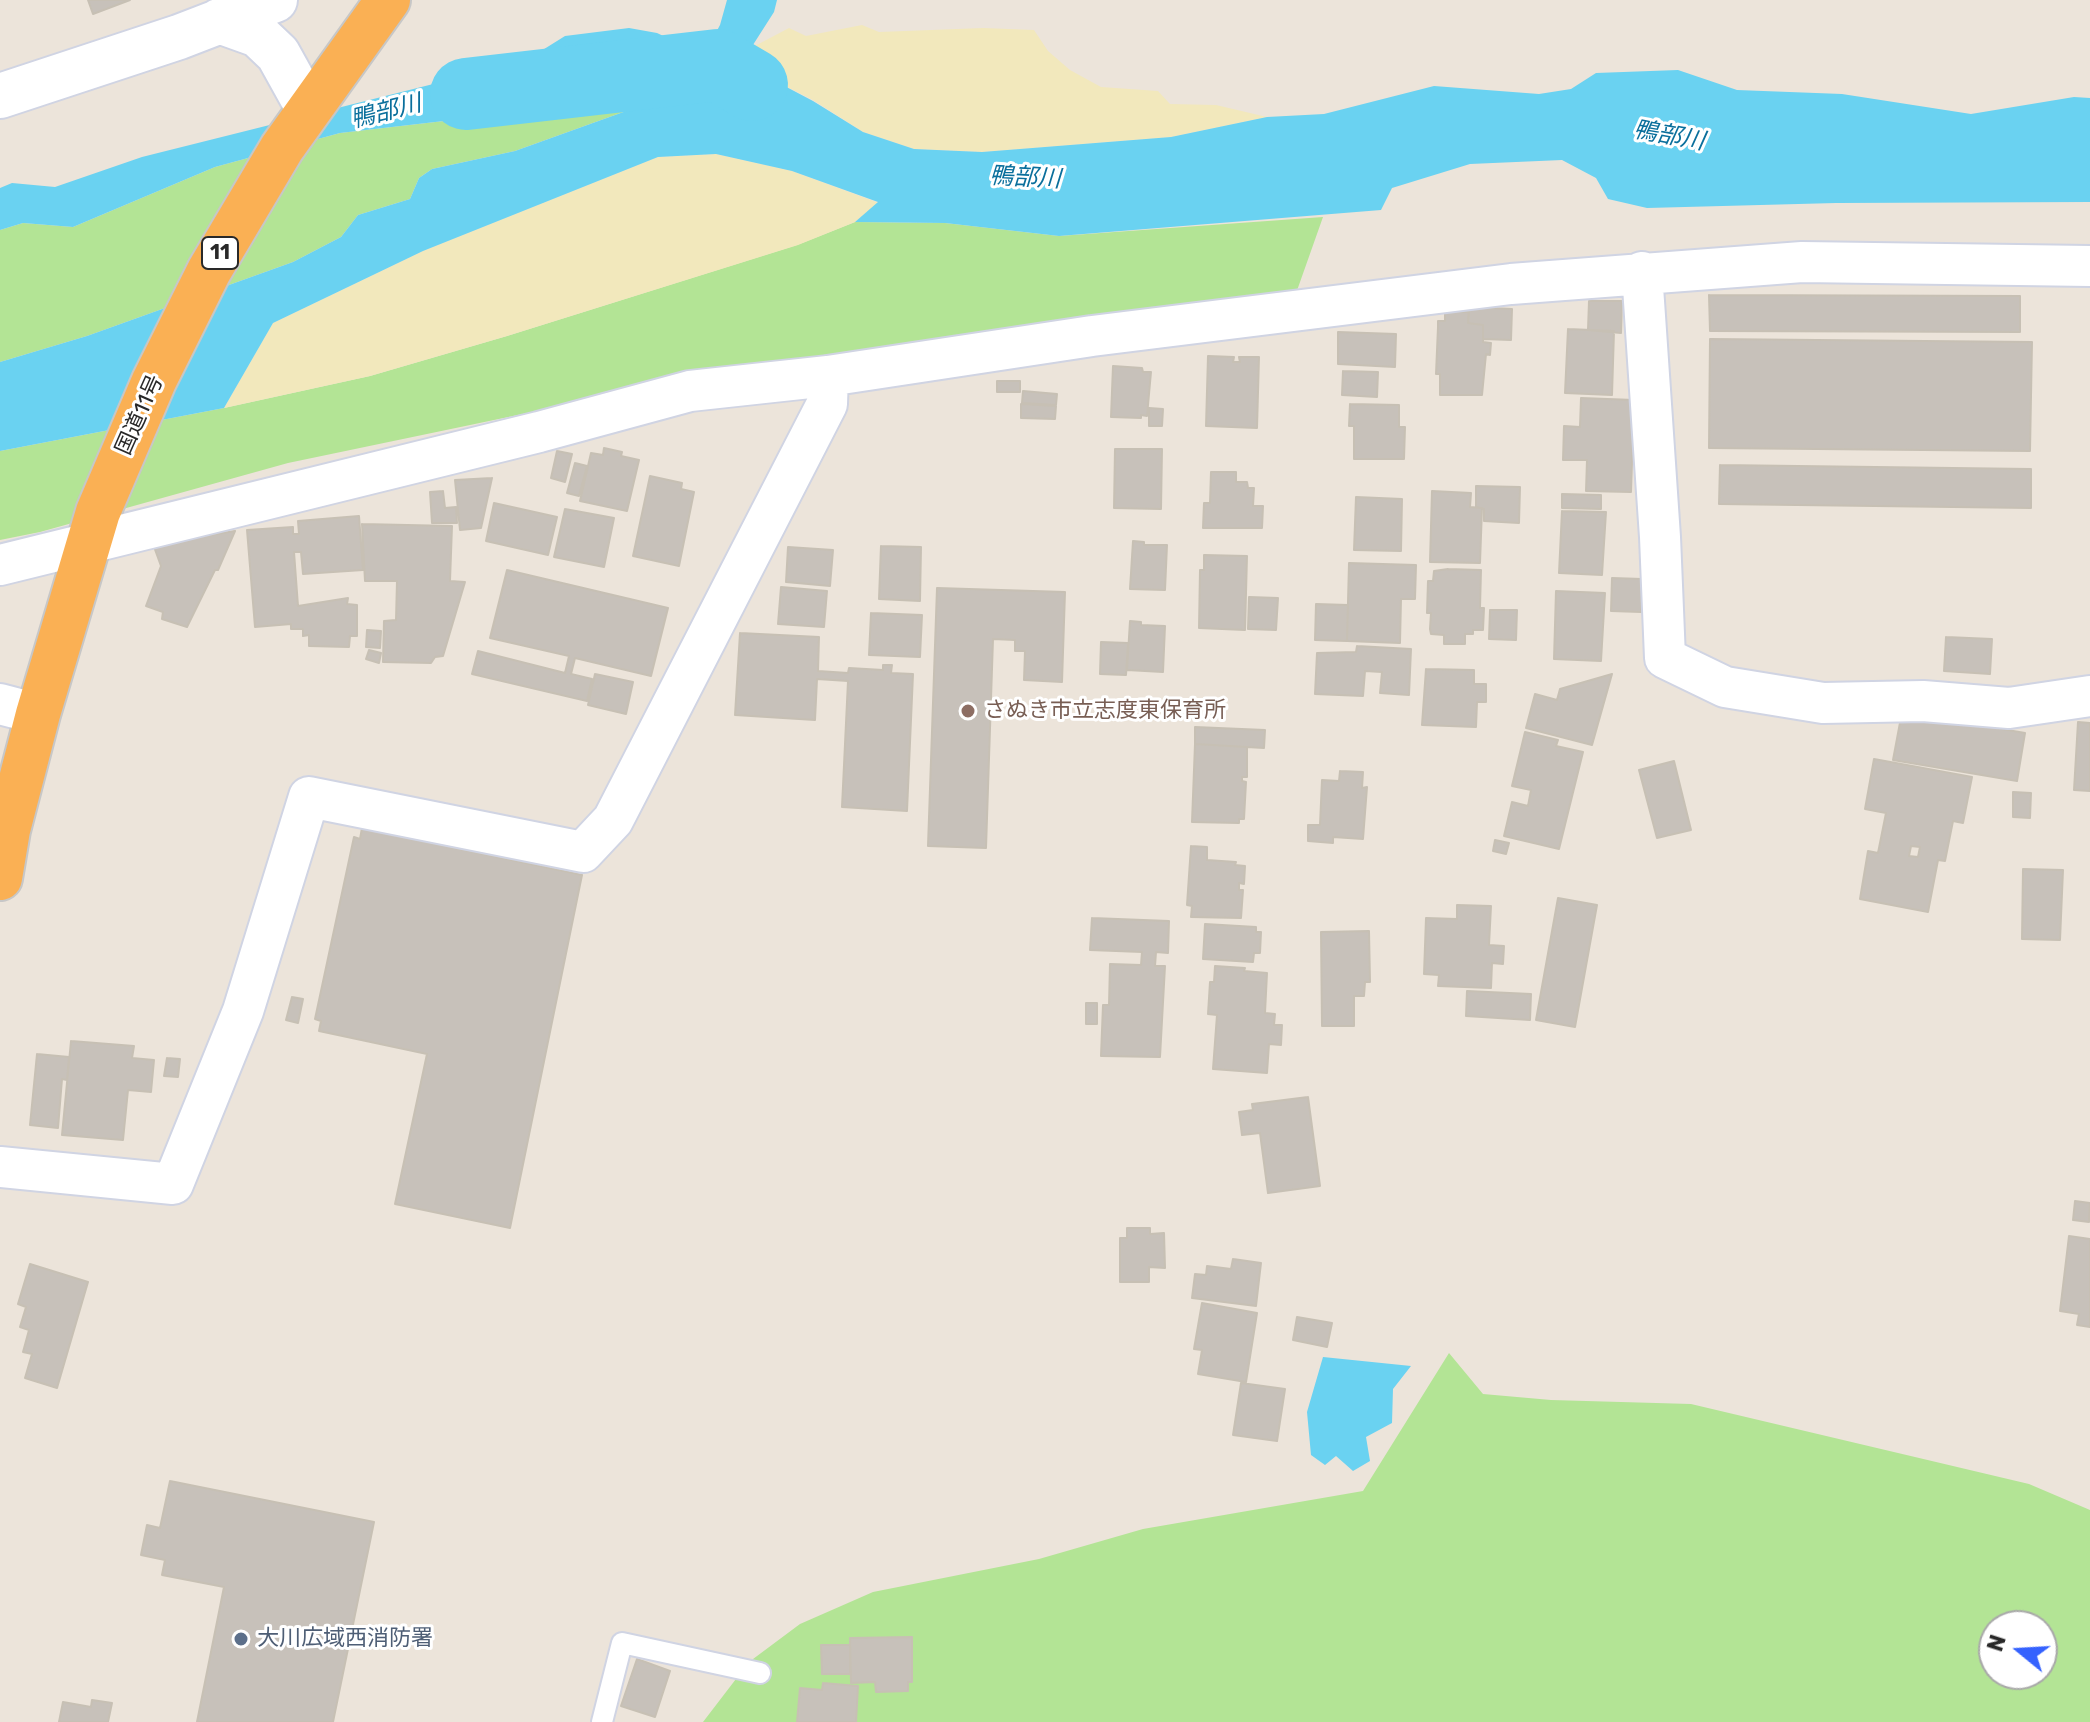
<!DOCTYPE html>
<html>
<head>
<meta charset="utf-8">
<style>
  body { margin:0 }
  #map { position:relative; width:2090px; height:1722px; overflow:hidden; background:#ece4da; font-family:Rubik,sans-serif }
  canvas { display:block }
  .north { position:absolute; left:1978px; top:1610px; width:80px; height:80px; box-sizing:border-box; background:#fff; border:2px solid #a9a9a9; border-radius:50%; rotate:288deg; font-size:22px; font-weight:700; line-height:32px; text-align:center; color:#292929 }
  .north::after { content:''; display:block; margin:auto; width:28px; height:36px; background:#3562fe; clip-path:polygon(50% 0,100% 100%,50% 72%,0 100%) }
</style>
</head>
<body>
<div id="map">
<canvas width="2090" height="1722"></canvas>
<div class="north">N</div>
</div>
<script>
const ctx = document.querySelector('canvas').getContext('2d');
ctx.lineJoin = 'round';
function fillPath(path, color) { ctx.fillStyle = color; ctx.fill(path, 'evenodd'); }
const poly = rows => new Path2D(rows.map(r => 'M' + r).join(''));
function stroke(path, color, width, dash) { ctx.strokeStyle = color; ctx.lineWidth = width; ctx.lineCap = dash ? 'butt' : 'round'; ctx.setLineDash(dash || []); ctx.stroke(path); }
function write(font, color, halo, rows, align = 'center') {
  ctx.font = font + ' Rubik,"Noto Sans JP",sans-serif'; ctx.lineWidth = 6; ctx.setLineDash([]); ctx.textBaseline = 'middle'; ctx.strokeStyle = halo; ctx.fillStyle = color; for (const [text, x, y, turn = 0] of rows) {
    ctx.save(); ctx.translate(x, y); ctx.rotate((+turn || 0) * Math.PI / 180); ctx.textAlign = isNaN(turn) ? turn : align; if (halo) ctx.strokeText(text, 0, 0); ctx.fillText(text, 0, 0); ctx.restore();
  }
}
fillPath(poly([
  [615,70,660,71,671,83,714,81,714,92,629,110,515,151,432,169,419,178,410,199,358,215,341,237,293,262,87,336,0,362,0,230,23,223,73,227,215,167,340,133,470,118,571,80],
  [1323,217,1294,299,676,382,288,463,40,532,0,540,0,451,224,408,370,376,507,336,797,245,855,222,945,223,1059,236],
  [1449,1353,1483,1394,1551,1400,1691,1404,2029,1484,2090,1510,2090,1722,703,1722,749,1662,800,1624,873,1592,1039,1559,1143,1529,1363,1491],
  [1994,1626,2042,1626,2042,1674,1994,1674]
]), '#b3e495');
fillPath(poly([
  [862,25,879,32,983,28,1034,30,1048,51,1070,70,1101,87,1158,91,1170,104,1216,105,1267,117,1171,137,982,152,914,149,863,132,813,100,758,72,751,48,789,28,806,36],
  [716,154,792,171,879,203,855,222,798,245,507,336,370,376,224,408,273,323,423,251,658,157]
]), '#f2e8bc');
fillPath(poly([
  [727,0,777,0,774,12,751,48,758,72,813,101,863,132,914,149,982,152,1171,137,1267,117,1324,114,1434,86,1539,94,1571,89,1596,73,1678,70,1737,90,1842,94,1971,114,2074,97,2090,98,2090,202,1836,203,1647,208,1608,199,1596,178,1562,160,1470,164,1392,188,1381,210,1059,236,945,223,855,222,878,202,792,171,716,154,658,157,423,251,273,323,224,408,0,451,0,362,87,336,293,262,341,237,358,215,410,199,419,178,432,169,515,151,629,110,714,92,714,82,671,83,660,71,615,70,571,80,470,118,340,133,215,167,73,227,23,223,0,230,0,188,12,183,55,187,142,157,525,61,565,36,629,28,657,33,687,47,712,40,720,25],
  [1323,1357,1411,1366,1393,1389,1392,1423,1366,1437,1370,1461,1353,1471,1336,1456,1325,1465,1311,1455,1307,1412]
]), '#6ad2f1');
stroke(poly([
  [466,94,718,65,752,85]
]), '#6ad2f1', 72);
const building = poly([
  [88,0,130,0,93,14,88,0],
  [1709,295,2020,296,2020,332,1710,331,1709,295],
  [1589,301,1622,301,1621,333,1588,330,1589,301],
  [1469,307,1512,309,1511,340,1483,339,1483,325,1468,323,1469,307],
  [1445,312,1469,312,1468,323,1483,325,1483,342,1491,343,1490,355,1486,354,1482,395,1440,395,1440,374,1436,374,1438,327,1438,321,1445,321,1445,312],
  [1568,329,1614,331,1612,395,1565,393,1568,329],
  [1338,332,1396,334,1395,367,1338,364,1338,332],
  [1710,339,2032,342,2030,451,1709,448,1710,339],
  [1208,356,1234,357,1233,362,1240,362,1239,357,1259,357,1257,428,1206,426,1208,356],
  [1113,366,1142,368,1143,372,1151,372,1147,416,1141,415,1141,418,1111,417,1113,366],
  [1343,371,1378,372,1377,397,1342,395,1343,371],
  [997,381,1020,381,1020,392,997,392,997,381],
  [1023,391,1057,394,1056,405,1022,403,1023,391],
  [1581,398,1634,400,1631,492,1586,491,1587,460,1563,460,1564,426,1580,427,1581,398],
  [1021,404,1056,406,1055,419,1021,418,1021,404],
  [1350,404,1399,405,1399,427,1405,427,1404,459,1354,459,1354,426,1349,426,1350,404],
  [1149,408,1163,409,1162,426,1149,426,1149,408],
  [604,448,622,452,621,456,639,460,627,511,580,501,591,453,603,455,604,448],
  [1115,449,1162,449,1161,509,1114,508,1115,449],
  [557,451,572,454,565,482,551,478,557,451],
  [575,463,587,466,579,496,567,493,575,463],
  [1720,465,2031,469,2031,508,1719,504,1720,465],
  [1211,472,1236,472,1236,482,1247,482,1248,488,1254,488,1253,506,1263,506,1262,528,1203,528,1204,503,1210,503,1211,472],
  [650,476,682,483,681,489,694,492,679,566,633,556,650,476],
  [492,478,481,528,460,530,455,480,492,478],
  [1476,486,1520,487,1519,523,1484,521,1484,509,1476,507,1476,486],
  [443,491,445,508,456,507,457,523,432,523,430,492,443,491],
  [1432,491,1471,493,1470,507,1482,508,1480,563,1430,562,1432,491],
  [1562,494,1601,495,1601,509,1562,508,1562,494],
  [1356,497,1402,499,1401,551,1354,550,1356,497],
  [494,503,557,517,548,555,486,541,494,503],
  [565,509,614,518,604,567,554,557,565,509],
  [1562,511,1606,512,1602,575,1559,573,1562,511],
  [359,516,363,570,303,574,301,552,294,552,298,606,348,598,347,604,357,605,357,636,350,636,349,647,309,646,309,635,303,636,303,629,291,629,291,624,255,627,247,530,293,527,293,534,299,534,298,521,359,516],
  [362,524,452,526,450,581,465,582,443,656,435,657,431,663,383,662,384,621,396,620,397,581,365,581,362,524],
  [235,531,218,570,215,570,187,627,162,619,163,612,146,606,161,566,153,544,235,531],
  [1133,541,1144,542,1144,545,1167,545,1165,590,1130,589,1133,541],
  [881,546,921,547,920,601,879,599,881,546],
  [788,547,833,550,830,586,786,582,788,547],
  [1204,555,1247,556,1245,630,1199,628,1200,570,1204,570,1204,555],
  [1349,563,1416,565,1415,599,1401,599,1400,643,1347,641,1349,563],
  [1448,569,1481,570,1480,608,1484,608,1483,630,1473,630,1473,634,1465,634,1465,644,1444,644,1444,635,1431,634,1430,629,1431,613,1427,613,1428,581,1433,581,1434,571,1448,569],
  [507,570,668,608,651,676,575,658,571,674,592,679,587,701,472,674,478,651,565,673,569,656,490,638,507,570],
  [1612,578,1642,579,1641,612,1611,611,1612,578],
  [781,587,827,591,824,627,778,624,781,587],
  [937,588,1065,592,1062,682,1024,680,1025,651,1015,651,1015,640,993,639,986,848,928,846,937,588],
  [1556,591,1605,593,1601,661,1554,659,1556,591],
  [1249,597,1278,598,1276,630,1248,629,1249,597],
  [1316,604,1348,605,1347,641,1315,640,1316,604],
  [1490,610,1517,610,1516,640,1489,639,1490,610],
  [871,613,922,615,920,657,869,655,871,613],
  [1130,621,1141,622,1141,625,1165,626,1163,672,1127,670,1130,621],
  [367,630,381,631,380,648,366,647,367,630],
  [740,633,819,637,818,671,848,673,849,668,883,670,883,665,892,665,891,673,913,674,907,811,842,807,848,681,817,679,815,720,735,715,740,633],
  [1946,637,1992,639,1990,674,1944,671,1946,637],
  [1101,642,1128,643,1126,675,1100,674,1101,642],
  [1357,646,1411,649,1409,695,1380,693,1382,672,1365,671,1363,696,1315,694,1317,653,1356,652,1357,646],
  [369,650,381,653,379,663,366,659,369,650],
  [1426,669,1474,670,1474,684,1486,684,1486,702,1477,702,1476,727,1422,725,1426,669],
  [595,674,633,682,626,714,588,705,595,674],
  [1612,674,1592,745,1526,728,1535,694,1557,700,1560,689,1612,674],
  [1902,712,2025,733,2017,781,1893,760,1902,712],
  [2078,722,2090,723,2090,791,2074,790,2078,722],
  [1195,727,1265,730,1264,748,1195,744,1195,727],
  [1525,732,1558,740,1556,746,1583,752,1559,849,1504,836,1512,802,1528,806,1531,790,1512,786,1525,732],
  [1195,744,1247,747,1247,777,1242,777,1242,781,1246,782,1244,819,1239,819,1239,823,1192,822,1195,744],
  [1874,759,1972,777,1963,823,1953,821,1945,861,1938,860,1928,912,1860,899,1868,851,1878,853,1886,813,1865,809,1874,759],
  [1911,846,1920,847,1918,857,1909,856,1911,846],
  [1674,761,1691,830,1657,838,1639,770,1674,761],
  [1340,771,1363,772,1362,788,1367,787,1363,839,1333,837,1333,843,1308,841,1308,825,1320,825,1322,780,1339,781,1340,771],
  [2013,792,2031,793,2030,818,2013,817,2013,792],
  [362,828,582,875,510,1228,395,1204,427,1054,319,1031,321,1021,315,1019,354,837,360,839,362,828],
  [1495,840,1509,843,1506,854,1493,851,1495,840],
  [1191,846,1207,847,1207,860,1236,862,1235,865,1245,866,1244,884,1239,883,1239,890,1243,890,1241,918,1191,917,1192,906,1187,905,1191,846],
  [2023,869,2063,870,2060,940,2022,939,2023,869],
  [1558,898,1597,905,1575,1027,1536,1020,1558,898],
  [1457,905,1491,906,1489,945,1504,946,1503,964,1492,963,1491,988,1438,986,1439,975,1424,974,1426,918,1457,919,1457,905],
  [1092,918,1169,921,1168,953,1156,952,1155,966,1165,966,1160,1057,1101,1056,1103,1005,1109,1005,1110,964,1141,965,1142,952,1090,950,1092,918],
  [1205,924,1256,927,1256,932,1261,932,1260,953,1254,953,1253,962,1203,959,1205,924],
  [1369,931,1370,982,1365,982,1364,996,1354,996,1354,1026,1322,1026,1321,932,1369,931],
  [1215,966,1245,968,1244,971,1267,973,1265,1013,1275,1014,1274,1025,1282,1025,1281,1045,1269,1044,1267,1073,1213,1069,1217,1015,1208,1014,1210,982,1214,982,1215,966],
  [1467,991,1531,994,1530,1020,1466,1016,1467,991],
  [292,997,303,999,298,1023,286,1020,292,997],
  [1086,1003,1097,1003,1097,1024,1086,1024,1086,1003],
  [71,1041,134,1046,132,1058,154,1060,151,1092,128,1090,123,1140,62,1135,71,1041],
  [37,1054,69,1057,67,1080,62,1079,58,1128,30,1125,37,1054],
  [167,1058,180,1059,178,1077,164,1076,167,1058],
  [1308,1097,1320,1186,1268,1193,1260,1133,1242,1135,1239,1112,1253,1110,1252,1104,1308,1097],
  [2075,1201,2090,1203,2089,1222,2073,1220,2075,1201],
  [1127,1228,1150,1228,1150,1234,1164,1233,1165,1268,1149,1267,1149,1282,1120,1282,1120,1238,1127,1238,1127,1228],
  [2069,1236,2090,1239,2090,1327,2077,1325,2079,1314,2060,1311,2069,1236],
  [1233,1259,1261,1263,1256,1306,1192,1298,1195,1274,1206,1275,1207,1266,1231,1269,1233,1259],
  [30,1264,88,1282,57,1388,25,1378,32,1354,23,1352,29,1330,20,1327,26,1307,18,1304,30,1264],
  [1202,1303,1257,1313,1246,1382,1198,1374,1202,1350,1194,1349,1202,1303],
  [1297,1317,1332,1323,1327,1347,1293,1340,1297,1317],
  [1241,1383,1285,1389,1277,1441,1233,1435,1241,1383],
  [170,1481,374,1522,333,1722,197,1722,224,1587,162,1575,165,1560,141,1555,147,1525,160,1528,170,1481],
  [912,1637,912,1682,908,1682,908,1691,876,1692,875,1682,851,1683,850,1638,912,1637],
  [821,1645,850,1645,850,1674,822,1674,821,1645],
  [637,1659,670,1671,655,1717,621,1706,637,1659],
  [823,1683,858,1686,856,1722,797,1722,800,1688,822,1690,823,1683],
  [92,1700,112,1703,108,1722,59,1722,63,1702,91,1707,92,1700]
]);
fillPath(building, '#c7c1ba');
stroke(building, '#c7c0b4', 2);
const service = poly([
  [602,1722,622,1643,760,1673]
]);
const minor = poly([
  [1642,272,1660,537,1665,658,1725,687,1823,703,1923,701,2009,708,2090,696],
  [0,565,539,432,690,391,828,376,1092,336,1511,284,1802,262,2090,266],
  [0,704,38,714],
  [0,1167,173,1184,243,1011,309,797,583,852,613,820,827,404,828,376]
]);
const tertiary = poly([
  [219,21,258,35,278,54,308,108],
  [0,96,179,37,275,0]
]);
const trunk = poly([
  [0,878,8,830,38,714,98,512,154,381,209,271,282,148,388,0]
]);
stroke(service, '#d0d4e3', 24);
stroke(minor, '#d0d4e3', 44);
stroke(tertiary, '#d0d4e3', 48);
stroke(trunk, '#c7c7c7', 48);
stroke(service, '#fff', 20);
stroke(minor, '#fff', 40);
stroke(tertiary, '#fff', 44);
stroke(trunk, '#fab054', 44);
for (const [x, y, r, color] of [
  [968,711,8,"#8d6e63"],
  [241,1639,8,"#5c6f8a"]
]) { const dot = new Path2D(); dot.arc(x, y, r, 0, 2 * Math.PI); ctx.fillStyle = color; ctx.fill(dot); stroke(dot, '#fff', 3); }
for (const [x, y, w] of [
  [220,253,36]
]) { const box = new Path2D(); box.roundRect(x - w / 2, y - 16, w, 32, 6); ctx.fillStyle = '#fff'; ctx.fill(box); stroke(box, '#292929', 2); }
write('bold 20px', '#292929', null, [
  ["11",220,253]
]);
write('22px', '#292929', '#fff', [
  ["国道11号",140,415,-66]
]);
write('22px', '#785e54', '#fff', [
  ["さぬき市立志度東保育所",984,711]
], 'left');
write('22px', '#4e5e75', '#fff', [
  ["大川広域西消防署",257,1639]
], 'left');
write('italic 24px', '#0a6f9c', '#fff', [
  ["鴨部川",386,112,-14],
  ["鴨部川",1669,136,10],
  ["鴨部川",1025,178,3]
]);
</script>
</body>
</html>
